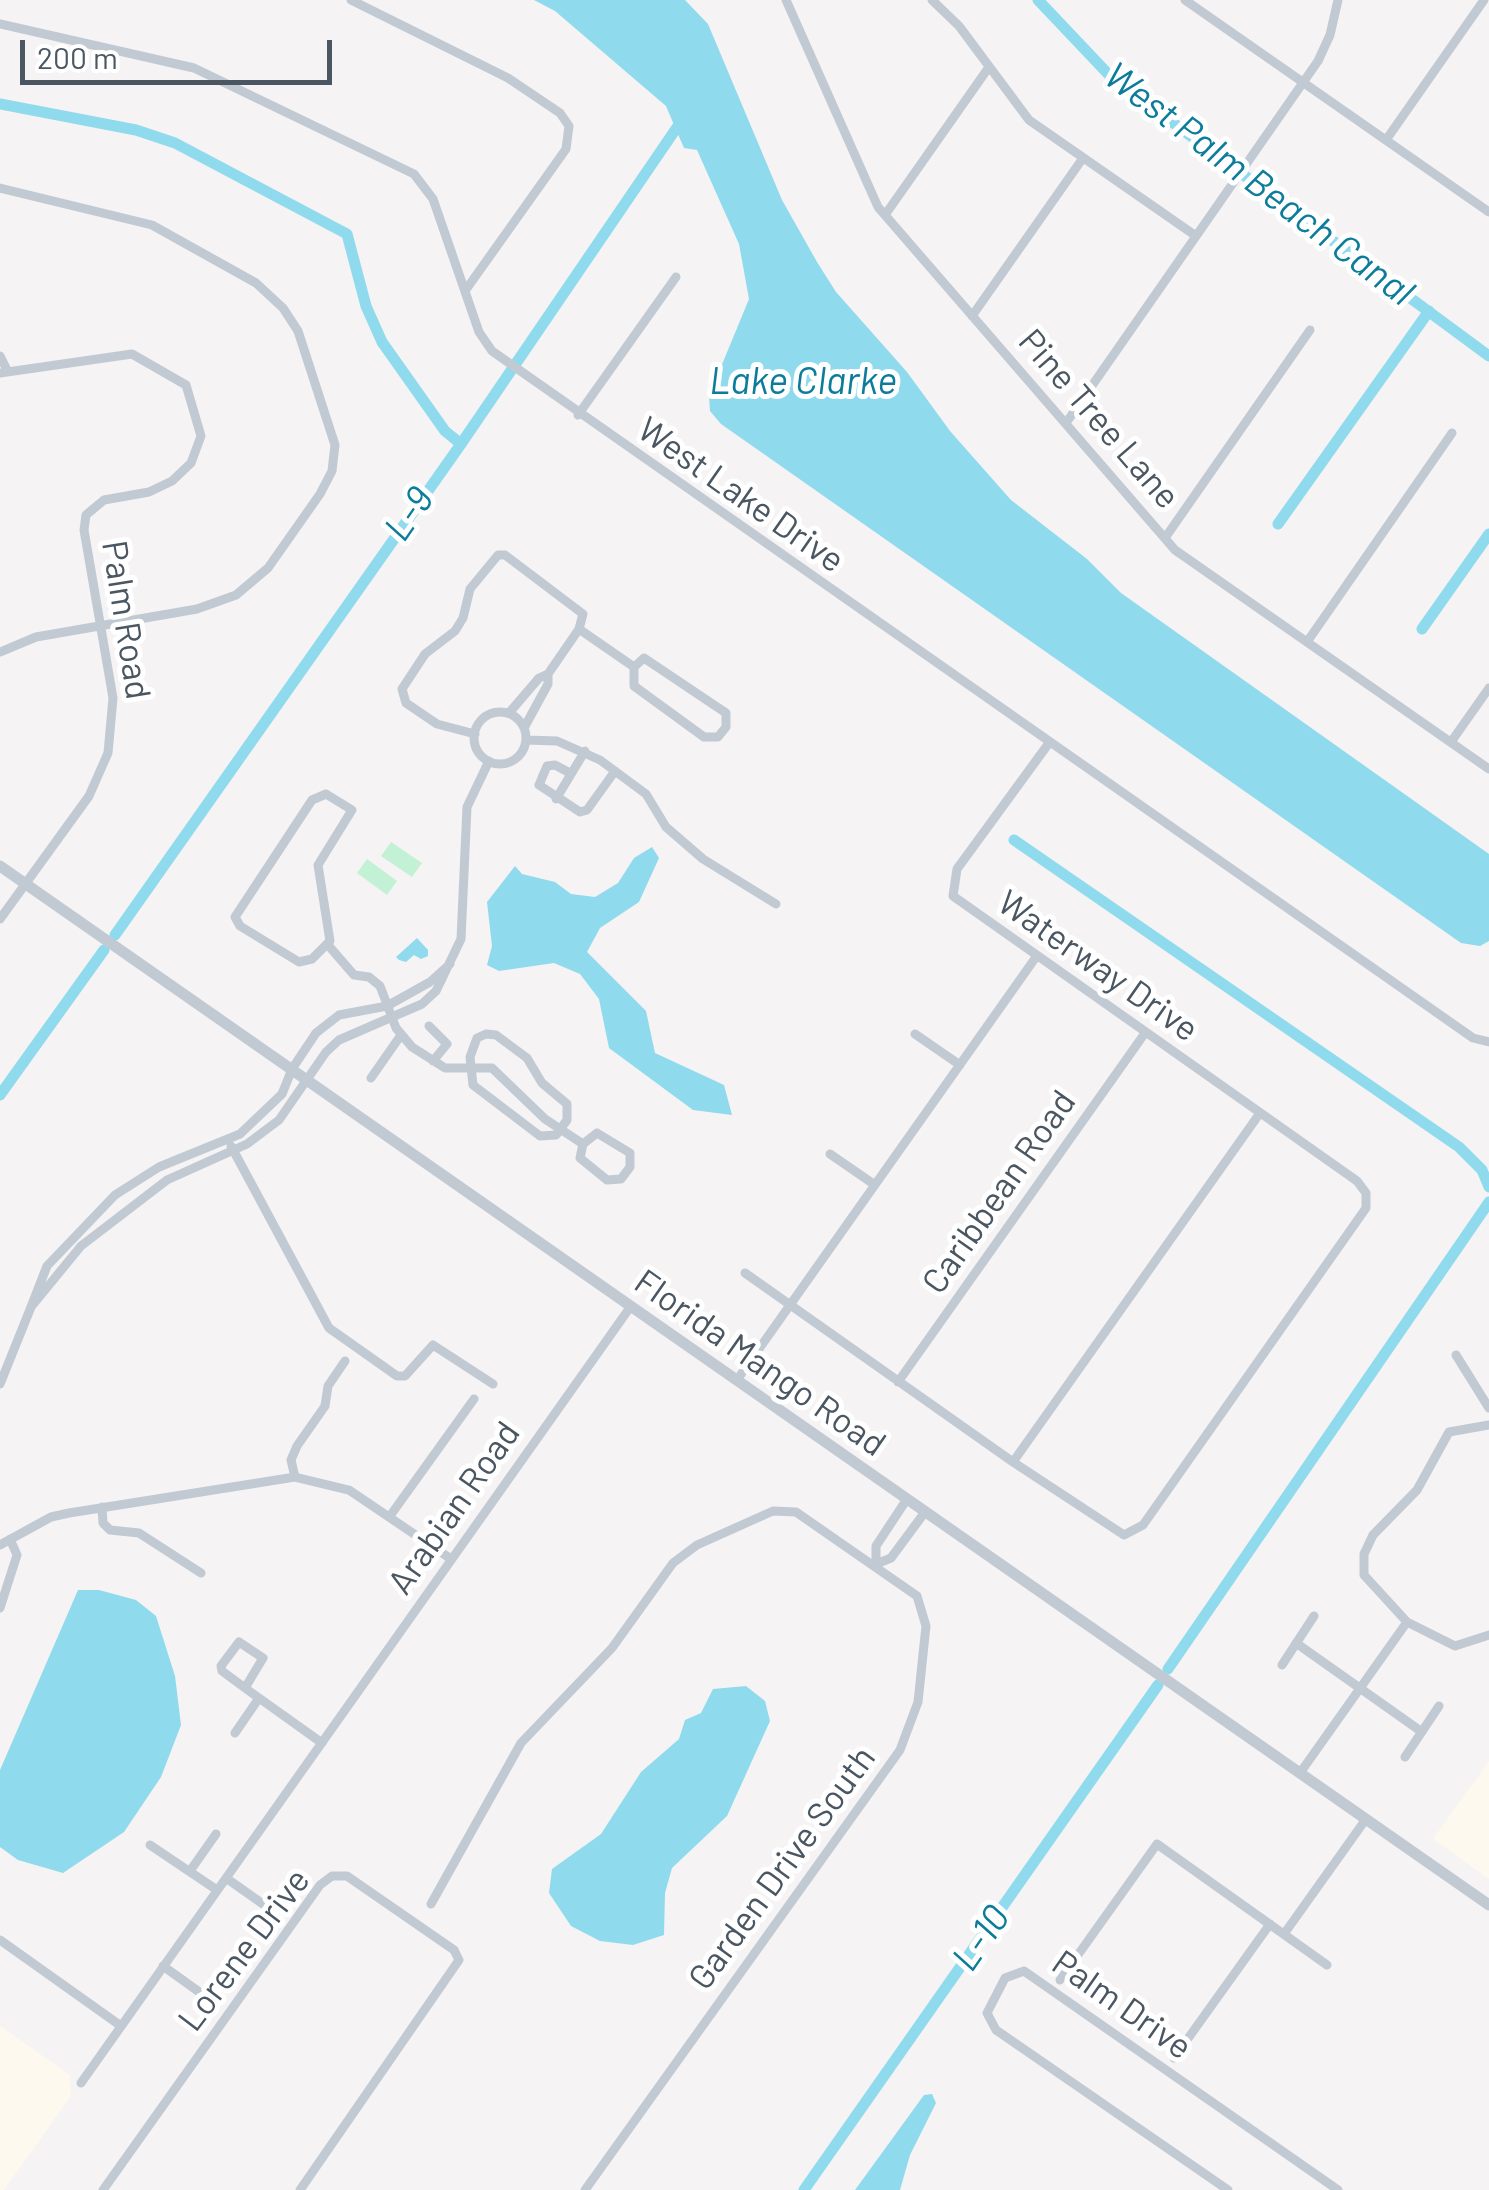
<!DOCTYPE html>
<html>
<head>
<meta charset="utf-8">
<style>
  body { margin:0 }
  #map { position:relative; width:1489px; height:2190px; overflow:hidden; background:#f5f3f3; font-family:Barlow,sans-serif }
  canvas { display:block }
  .scale { position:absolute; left:20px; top:40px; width:312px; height:45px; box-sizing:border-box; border:5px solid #4a5661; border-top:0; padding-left:12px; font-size:30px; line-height:35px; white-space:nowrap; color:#4a5661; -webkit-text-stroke:8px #fff; paint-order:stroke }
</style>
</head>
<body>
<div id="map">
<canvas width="1489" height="2190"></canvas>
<div class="scale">200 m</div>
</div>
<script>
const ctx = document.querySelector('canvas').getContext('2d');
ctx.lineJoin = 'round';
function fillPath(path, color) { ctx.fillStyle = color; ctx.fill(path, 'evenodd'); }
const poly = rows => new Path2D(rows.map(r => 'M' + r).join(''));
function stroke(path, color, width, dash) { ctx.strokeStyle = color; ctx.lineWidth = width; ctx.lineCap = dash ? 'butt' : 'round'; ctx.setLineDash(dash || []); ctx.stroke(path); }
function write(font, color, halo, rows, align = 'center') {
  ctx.font = font + ' Barlow,sans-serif'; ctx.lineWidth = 10; ctx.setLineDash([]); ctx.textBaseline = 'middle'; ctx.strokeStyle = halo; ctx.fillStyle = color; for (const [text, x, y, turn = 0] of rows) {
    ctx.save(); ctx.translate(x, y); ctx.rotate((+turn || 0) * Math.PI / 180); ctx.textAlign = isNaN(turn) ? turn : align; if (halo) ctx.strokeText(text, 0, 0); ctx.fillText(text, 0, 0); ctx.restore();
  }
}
fillPath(poly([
  [1489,1761,1489,1879,1433,1839],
  [0,2026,70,2075,71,2096,4,2190,0,2190]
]), '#fdf9ef');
fillPath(poly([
  [391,842,422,863,412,877,381,856],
  [367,859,397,881,387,895,357,873]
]), '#c3f1d5');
fillPath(poly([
  [534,0,685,0,708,24,782,200,817,262,836,292,907,372,950,431,1011,500,1087,559,1121,593,1489,854,1489,941,1480,946,1461,943,721,424,710,411,709,396,749,299,739,244,697,150,684,148,666,106,555,11],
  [652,847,659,858,639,902,600,928,587,952,646,1011,655,1053,724,1085,732,1115,693,1110,609,1048,599,999,580,974,554,963,499,971,487,965,492,946,487,902,515,866,522,874,555,882,571,894,595,897,618,883,634,858],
  [417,938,428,950,428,956,421,959,414,955,406,962,399,960,396,957],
  [78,1590,99,1590,136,1600,156,1616,175,1676,181,1725,161,1777,124,1832,63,1873,18,1860,0,1847,0,1770],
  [746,1686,765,1701,770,1721,727,1816,672,1868,665,1893,664,1935,633,1945,600,1941,571,1926,549,1893,552,1869,601,1834,641,1772,679,1739,685,1720,701,1713,713,1689],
  [932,2094,936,2103,910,2155,900,2190,855,2190,924,2095]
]), '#90daee');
stroke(poly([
  [1038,0,1111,77,1489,356],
  [0,104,136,130,175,143,347,234,366,306,382,342,445,431,461,444],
  [1278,524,1429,311],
  [1422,629,1489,534],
  [1014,840,1459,1147,1482,1170,1489,1187],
  [115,935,461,444,684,117],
  [0,1095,104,950],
  [1168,1669,1489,1202],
  [804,2190,1158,1685]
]), '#90daee', 11);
stroke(poly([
  [351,0,508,78,560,113,569,126,566,149,465,291],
  [786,0,878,207,1175,550,1489,769],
  [932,0,959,26,1029,120,1196,236],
  [1185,0,1489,212],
  [0,24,194,68,414,174,433,199,479,332,492,351,1473,1038,1489,1042],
  [1386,140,1484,0],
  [0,188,152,225,256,283,283,308,298,331,335,445,332,471,320,494,268,568,236,595,197,609,36,637,0,652],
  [885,215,989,67],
  [972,316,1083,158],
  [0,356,8,372],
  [0,373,132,354,186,385,201,436,191,463,172,481,149,492,104,500,86,515,84,530,113,698,108,753,89,796,0,919],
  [578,415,676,277],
  [1066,423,1318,61,1330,35,1338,0],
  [1165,538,1310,330],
  [579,629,634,667],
  [1307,642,1452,433],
  [644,658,726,713,726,727,718,737,704,737,634,686,634,667,644,658],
  '474 738a26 26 0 1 1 52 0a26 26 0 1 1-52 0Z',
  [524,728,548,684,548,674],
  [475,734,437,724,406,703,402,689,425,654,455,631,463,618,470,589,498,555,505,555,583,614,579,629,548,674,539,678,509,713],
  [526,740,557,741,600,760,646,794,666,827,703,859,776,904],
  [1451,742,1489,688],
  [570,773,555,765,547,766,539,785,580,812,587,810,615,771],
  [326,794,352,810,318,865,330,941,312,959,299,962,240,926,235,917,312,800,326,794],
  [556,799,585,751],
  [328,945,354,975,369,977,380,986,396,1028,412,1047,445,1068,492,1068,545,1119,583,1144],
  [429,1026,447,1044,433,1061],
  [486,1034,496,1035,527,1058,542,1083,567,1104,567,1120,556,1135,540,1136,473,1085,470,1057,477,1038,486,1034],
  [915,1034,960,1065],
  [371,1078,401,1035],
  [597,1133,630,1153,630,1167,621,1179,607,1180,580,1158,583,1144,597,1133],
  [231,1146,329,1328,397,1376,405,1376,433,1345,493,1384],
  [830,1154,875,1185],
  [745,1273,1013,1462,1124,1535,1143,1525,1366,1208,1366,1193,1357,1181,953,896,957,869,1049,743],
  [31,1307,47,1266,115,1195,159,1167,240,1134,282,1094,292,1069,316,1033,339,1015,387,1006,430,982,450,964],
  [1456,1355,1489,1408],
  [737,1380,1036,957],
  [898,1382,1145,1033],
  [0,1384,31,1307,81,1246,167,1180,247,1144,279,1120,326,1052,339,1040,422,1004,436,991,461,939,467,807,489,761],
  [1489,1425,1449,1432,1417,1490,1373,1535,1364,1554,1364,1575,1407,1622,1455,1646,1489,1635],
  [1013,1462,1260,1113],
  [295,1477,291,1460,297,1446,325,1406,328,1386,345,1361],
  [102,1507,103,1523,110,1530,139,1533,201,1573],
  [390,1516,474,1399],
  [0,1545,51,1517,69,1513,295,1477,349,1490,451,1559],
  [876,1564,876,1546,907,1499],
  [876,1564,891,1558,925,1512],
  [0,1608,17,1555,10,1539],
  [1296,1643,1422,1732],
  [1282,1665,1314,1616],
  [245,1688,263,1658,239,1642,221,1666,222,1671,245,1688,322,1743],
  [235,1733,259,1698],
  [1405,1757,1439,1706],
  [1300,1773,1407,1622],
  [150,1845,217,1890],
  [190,1871,216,1834],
  [226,1878,270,1909],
  [431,1904,521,1743,612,1648,673,1563,697,1545,773,1511,796,1512,917,1596,926,1626,918,1702,900,1750,585,2190],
  [1284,1934,1366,1819],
  [0,1940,121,2026],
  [163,1966,209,1999],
  [1060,1980,1157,1844,1327,1965],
  [1174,2058,1270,1924],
  [81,2083,631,1306],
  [103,2190,320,1885,332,1876,347,1876,454,1950,459,1960,300,2190],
  [1228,2190,996,2030,987,2013,1005,1978,1024,1971,1338,2190]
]), '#c1cad2', 9);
stroke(poly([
  [0,866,1489,1905]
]), '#c1cad2', 11);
write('35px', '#4a5661', '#fff', [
  ["Pine Tree Lane",1099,419,49],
  ["West Lake Drive",741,495,35],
  ["Palm Road",126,620,81],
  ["Waterway Drive",1098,966,35],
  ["Caribbean Road",999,1192,-55],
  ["Florida Mango Road",760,1363,35],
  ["Arabian Road",454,1508,-55],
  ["Garden Drive South",782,1868,-54],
  ["Lorene Drive",244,1950,-53],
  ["Palm Drive",1122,2005,35]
]);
write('italic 38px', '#0c7c9b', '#fff', [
  ["West Palm Beach Canal",1259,184,37],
  ["Lake Clarke",803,381],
  ["L-9",409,514,-55],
  ["L-10",981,1938,-55]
]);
</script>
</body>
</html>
